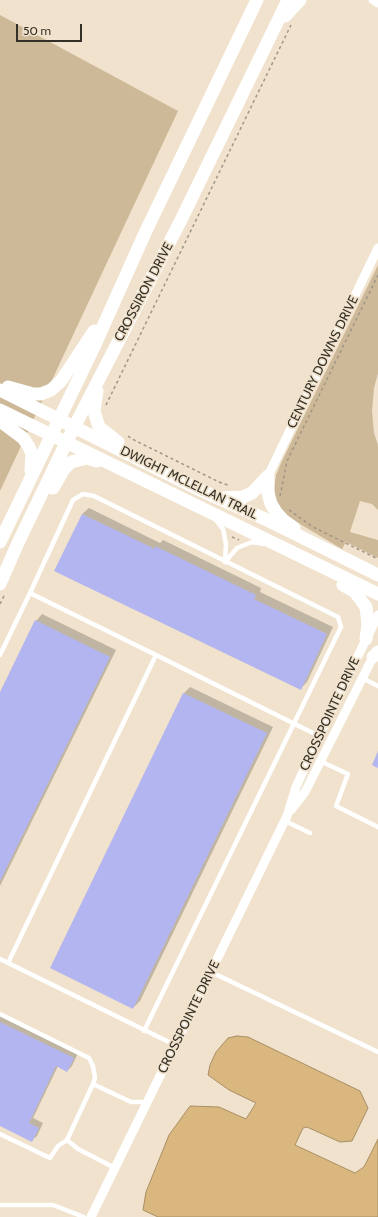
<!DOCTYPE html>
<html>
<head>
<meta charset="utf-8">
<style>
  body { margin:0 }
  #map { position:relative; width:378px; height:1217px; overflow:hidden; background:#f0e2cc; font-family:Cabin,sans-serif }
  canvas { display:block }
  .scale { position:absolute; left:16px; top:24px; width:66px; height:18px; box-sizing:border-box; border:2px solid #353027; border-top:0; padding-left:5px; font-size:12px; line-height:14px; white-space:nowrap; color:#353027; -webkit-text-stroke:3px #f0e2cc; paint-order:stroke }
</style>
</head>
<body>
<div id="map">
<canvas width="378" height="1217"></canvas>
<div class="scale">50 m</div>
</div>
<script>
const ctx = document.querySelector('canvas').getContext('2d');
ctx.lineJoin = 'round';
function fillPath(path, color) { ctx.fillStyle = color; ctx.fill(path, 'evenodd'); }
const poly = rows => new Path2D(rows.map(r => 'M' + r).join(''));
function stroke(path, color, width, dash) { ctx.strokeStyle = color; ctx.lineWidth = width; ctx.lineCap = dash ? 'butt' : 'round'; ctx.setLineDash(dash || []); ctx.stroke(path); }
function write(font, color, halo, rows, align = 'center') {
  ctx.font = font + ' Cabin,sans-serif'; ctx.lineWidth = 3.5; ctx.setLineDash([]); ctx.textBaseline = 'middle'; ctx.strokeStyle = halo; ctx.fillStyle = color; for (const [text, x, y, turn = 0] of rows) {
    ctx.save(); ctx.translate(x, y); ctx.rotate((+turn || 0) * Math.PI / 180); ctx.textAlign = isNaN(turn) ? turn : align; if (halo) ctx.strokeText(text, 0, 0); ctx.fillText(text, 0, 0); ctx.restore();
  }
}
fillPath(poly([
  [0,15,178,111,0,491],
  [378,265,378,373,374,388,372,411,374,433,378,445,378,510,372,504,360,501,350,532,378,540,378,558,346,542,342,549,285,515,276,504,274,488,276,475,282,461]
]), '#cdb897');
const water = poly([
  [237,1036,248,1037,360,1091,368,1108,352,1141,340,1142,307,1127,303,1128,295,1145,355,1173,364,1167,378,1139,378,1217,158,1217,143,1210,146,1192,169,1135,190,1106,219,1107,246,1119,256,1103,229,1090,208,1075,210,1065,216,1052,228,1038,237,1036]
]);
fillPath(water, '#dab77f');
stroke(water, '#a88e65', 1);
fillPath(poly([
  [89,508,160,543,163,540,261,588,260,592,333,627,307,682,301,688,82,514],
  [42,614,116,650,0,886,0,694,36,621],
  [190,687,273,727,140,1001,133,1008,51,968,184,693],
  [0,1015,78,1053,72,1066,67,1071,58,1066,33,1118,43,1123,37,1136,32,1140,0,1125]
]), '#0003');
fillPath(poly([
  [82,514,155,549,155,546,256,595,254,599,327,634,301,690,54,571],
  [35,620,110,657,0,881,0,692],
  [183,693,267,733,133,1009,50,968],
  [378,751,378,768,372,765],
  [0,1022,74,1058,67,1072,56,1066,29,1123,39,1128,32,1142,0,1126]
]), '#b2b5f0');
stroke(poly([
  [106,405,291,25],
  [128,436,132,439,219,482,230,486],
  [280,496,287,461,378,275],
  [289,510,313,527,378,559],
  [232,537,239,540],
  [0,604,5,594]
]), '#a09686', 1.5, [3, 3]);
stroke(poly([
  [216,520,223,529,226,544,225,561],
  [225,562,237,548,252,542,264,544],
  [0,655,30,593],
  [362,678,378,686],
  [320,761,348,774,336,806,378,827],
  [285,821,310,833],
  [0,959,175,1045],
  [8,963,156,655,319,736],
  [211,972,378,1052],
  [0,1014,89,1058,93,1066,95,1078,93,1084],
  [144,1031,341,627,338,617,94,496,83,494,73,500,30,593,156,655],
  [0,1134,50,1158,58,1146,67,1140],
  [115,1168,78,1149,67,1140,93,1084,131,1102,146,1102],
  [0,1205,53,1205,84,1217]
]), '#fff', 4.5);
stroke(poly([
  [373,0,378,3],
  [268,476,378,248],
  [291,810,305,792,375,653],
  [91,1217,287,816,296,787,319,736,378,615]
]), '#fff', 9);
stroke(poly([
  [285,16,300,0],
  [8,387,33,394,41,394,51,390,61,381,94,331],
  [0,390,198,489,265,519,378,575],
  [97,391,94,411,99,427,118,442],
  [0,410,378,594],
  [0,421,23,438,29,447,32,454,31,471],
  [268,476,268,493,271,504,276,512,283,520,294,528],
  [53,488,64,469,71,462,87,458,97,461],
  [222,498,243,497,252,493,268,476],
  [0,542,93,349,145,233,257,0],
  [0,584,17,545,66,443,181,220,288,0],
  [343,585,355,592,366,607,368,624,366,639],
  [373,657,378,652]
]), '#fff', 13);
write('13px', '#353027', '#f0e2cc', [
  ["CROSSIRON DRIVE",144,292,-62],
  ["CENTURY DOWNS DRIVE",323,362,-64],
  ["DWIGHT MCLELLAN TRAIL",189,483,26],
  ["CROSSPOINTE DRIVE",330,714,-65],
  ["CROSSPOINTE DRIVE",189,1017,-64]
]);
</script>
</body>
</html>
